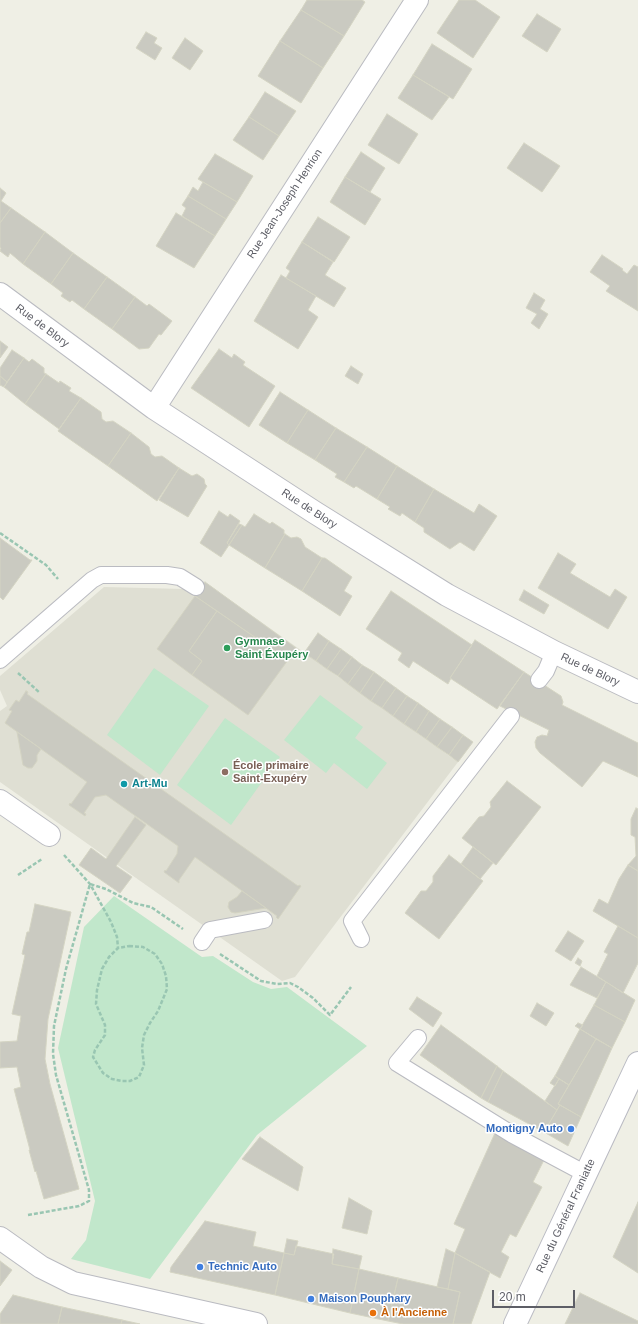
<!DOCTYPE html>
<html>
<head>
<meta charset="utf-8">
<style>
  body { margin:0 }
  #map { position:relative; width:638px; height:1324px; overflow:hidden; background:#efefe5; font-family:Helvetica,sans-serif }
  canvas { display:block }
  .scale { position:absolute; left:492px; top:1290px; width:83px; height:18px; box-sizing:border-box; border:2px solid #5d5e66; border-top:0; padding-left:5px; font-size:12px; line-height:14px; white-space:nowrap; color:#5d5e66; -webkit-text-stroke:3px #fff; paint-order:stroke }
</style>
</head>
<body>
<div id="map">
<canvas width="638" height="1324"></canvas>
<div class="scale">20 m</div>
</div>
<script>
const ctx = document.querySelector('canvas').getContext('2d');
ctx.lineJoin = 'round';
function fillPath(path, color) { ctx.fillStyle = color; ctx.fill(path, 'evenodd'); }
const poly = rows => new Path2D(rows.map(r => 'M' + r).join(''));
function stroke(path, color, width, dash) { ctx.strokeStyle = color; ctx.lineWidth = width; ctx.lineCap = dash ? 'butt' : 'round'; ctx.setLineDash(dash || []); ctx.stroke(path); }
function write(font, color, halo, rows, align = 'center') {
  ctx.font = font + ' Helvetica,sans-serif'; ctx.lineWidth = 3; ctx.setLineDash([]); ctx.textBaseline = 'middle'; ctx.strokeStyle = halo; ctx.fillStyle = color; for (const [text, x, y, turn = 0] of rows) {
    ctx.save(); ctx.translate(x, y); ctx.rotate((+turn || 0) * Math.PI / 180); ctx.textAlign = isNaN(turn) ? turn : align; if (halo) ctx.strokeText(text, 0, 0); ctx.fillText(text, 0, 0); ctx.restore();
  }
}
fillPath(poly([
  [205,582,458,762,295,977,282,981,0,782,0,711,7,706,0,690,0,676,104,587,184,589,195,595]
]), '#dfdfd3');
fillPath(poly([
  [154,668,209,706,160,775,107,735],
  [320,695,363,727,355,738,387,763,367,789,334,763,326,773,284,740],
  [225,718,280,757,231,825,177,785],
  [114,896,202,957,213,956,253,982,271,989,287,987,367,1046,257,1135,150,1279,71,1259,86,1240,95,1201,58,1048,84,927]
]), '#c1e7cb');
const building = poly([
  [307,0,362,0,365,2,344,36,301,10,307,0],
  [459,0,475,0,500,17,473,58,437,33,459,0],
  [301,10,344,36,323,68,280,41,301,10],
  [537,14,561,29,547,52,522,36,537,14],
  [146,32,157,38,154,43,162,48,155,60,136,48,146,32],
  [185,38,203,51,190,70,172,58,185,38],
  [280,41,323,68,301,103,258,76,280,41],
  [432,44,472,69,453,99,413,75,432,44],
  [413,75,449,97,432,120,398,98,413,75],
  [265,92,296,111,279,136,249,117,265,92],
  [387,114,418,134,399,164,368,145,387,114],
  [249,117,279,136,263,160,233,140,249,117],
  [524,143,560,166,542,192,507,168,524,143],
  [361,152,385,168,370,192,345,177,361,152],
  [215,154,253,176,237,202,198,179,215,154],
  [345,177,381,199,365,225,330,202,345,177],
  [203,182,237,202,226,219,188,196,193,187,198,191,203,182],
  [0,188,6,193,1,201,11,208,0,223,0,188],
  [188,196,226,219,215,236,182,216,186,208,182,205,188,196],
  [11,208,45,232,23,264,10,253,8,257,0,251,1,248,0,247,0,223,11,208],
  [176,213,215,236,194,268,156,246,176,213],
  [318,217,350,237,334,262,302,242,318,217],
  [45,232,73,253,51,284,23,264,45,232],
  [302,242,333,262,325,275,346,288,334,307,286,278,290,271,286,268,302,242],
  [73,253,107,277,84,309,72,300,70,302,61,296,63,293,51,284,73,253],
  [602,255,623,269,622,270,627,274,634,265,638,267,638,311,606,291,610,286,590,272,602,255],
  [281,275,316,296,308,310,318,317,298,349,254,321,281,275],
  [107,277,135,297,112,329,84,309,107,277],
  [534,293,545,300,540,309,548,314,539,329,531,323,537,314,526,308,534,293],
  [135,297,147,306,149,304,172,321,161,335,159,334,149,348,139,349,112,329,135,297],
  [0,341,8,347,0,358,0,341],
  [219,349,232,358,234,354,245,362,243,365,275,386,249,427,191,388,219,349],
  [12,350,24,358,7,382,0,376,0,368,12,350],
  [24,358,29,362,32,359,44,368,44,373,46,374,25,404,4,387,24,358],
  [351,366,363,374,358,384,345,376,351,366],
  [46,374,59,383,60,381,71,388,69,391,81,398,59,429,25,404,46,374],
  [0,376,7,382,4,387,0,385,0,376],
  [280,392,308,410,287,443,259,425,280,392],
  [81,398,101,412,102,419,106,422,113,421,131,433,108,466,58,431,81,398],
  [308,410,336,428,315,460,287,443,308,410],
  [336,428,367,447,344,482,335,477,337,474,315,460,336,428],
  [131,433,149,447,151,454,155,457,162,456,179,468,157,501,108,466,131,433],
  [367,447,397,466,377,499,356,486,354,488,344,482,367,447],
  [397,466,434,489,415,522,402,513,400,516,388,509,390,507,377,499,397,466],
  [179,468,192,476,197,474,204,479,205,484,207,486,188,517,159,500,179,468],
  [434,489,474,513,479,504,497,516,474,551,460,542,450,549,424,532,424,528,415,522,434,489],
  [219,511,228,517,230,514,240,521,227,543,229,545,221,557,200,543,219,511],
  [254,514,270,524,272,522,284,530,284,534,285,534,265,568,229,545,242,525,245,527,254,514],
  [239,524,242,525,229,545,227,543,239,524],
  [285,534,291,538,297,537,301,539,305,547,322,558,302,591,265,568,285,534],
  [0,538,30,560,32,560,3,600,0,597,0,538],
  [558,553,576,564,570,573,610,597,615,589,627,597,608,629,538,588,558,553],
  [322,558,325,558,352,577,344,591,352,596,340,616,302,591,322,558],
  [205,582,296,648,288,660,195,596,205,582],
  [524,590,549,605,544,614,519,600,524,590],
  [391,591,472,645,450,678,451,678,448,684,413,661,409,668,398,660,402,653,366,629,391,591],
  [195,596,217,611,189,651,202,661,192,675,157,649,195,596],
  [217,611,288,660,248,715,192,675,202,661,189,651,217,611],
  [318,633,329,641,316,661,304,653,318,633],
  [475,640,524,672,497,709,450,678,475,640],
  [329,641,341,649,327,669,316,661,329,641],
  [341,649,352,657,338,676,327,669,341,649],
  [352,657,362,665,348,684,338,676,352,657],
  [362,665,374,672,360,693,348,684,362,665],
  [374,672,385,680,371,701,360,693,374,672],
  [524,672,561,696,563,702,562,705,638,743,638,777,603,761,582,787,540,753,536,748,535,742,537,737,542,735,547,736,549,730,500,706,524,672],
  [385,680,396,688,382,708,371,701,385,680],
  [396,688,407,696,393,716,382,708,396,688],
  [26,691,28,692,27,694,298,886,299,885,301,886,278,919,276,917,277,916,195,857,179,880,179,883,164,872,165,870,166,871,177,854,178,846,106,795,95,797,84,813,86,814,85,816,69,805,70,803,71,804,87,782,5,723,12,711,9,710,16,700,19,702,26,691],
  [407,696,418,703,404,724,393,716,407,696],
  [418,703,429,711,416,732,404,724,418,703],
  [429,711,440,719,426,739,416,732,429,711],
  [440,719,452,727,437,747,426,739,440,719],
  [452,727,463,735,449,755,437,747,452,727],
  [17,732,41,749,37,755,37,761,32,768,28,768,23,765,17,732],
  [463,735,473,742,458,762,449,755,463,735],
  [507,781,541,807,496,865,462,838,479,817,484,816,491,807,490,802,507,781],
  [636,808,638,809,638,871,628,865,636,856,635,837,631,835,631,819,636,808],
  [135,817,146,825,116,866,132,877,120,893,79,865,91,848,106,859,135,817],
  [473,847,493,863,480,879,461,864,473,847],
  [449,855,483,881,439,939,405,913,421,891,426,891,433,882,433,876,449,855],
  [628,865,638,871,638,938,593,911,599,899,608,904,619,879,628,865],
  [242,891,266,908,235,913,231,912,228,907,229,902,237,897,242,891],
  [35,904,71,912,48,1019,45,1059,50,1084,79,1189,44,1199,36,1171,35,1172,29,1150,30,1150,14,1089,21,1087,17,1067,0,1068,0,1042,17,1041,21,1016,12,1014,25,955,22,954,27,932,29,932,35,904],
  [618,926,638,938,638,963,623,993,597,976,608,954,604,952,618,926],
  [568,931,584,941,571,961,555,951,568,931],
  [578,958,582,961,580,966,575,963,578,958],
  [581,967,606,982,597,998,570,985,581,967],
  [606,982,635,1000,625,1022,594,1005,606,982],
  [417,997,442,1013,433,1027,409,1009,417,997],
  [537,1003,554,1013,546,1026,530,1016,537,1003],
  [594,1005,625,1022,612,1048,580,1029,594,1005],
  [578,1023,583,1025,580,1029,575,1026,578,1023],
  [441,1025,497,1066,481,1098,420,1055,441,1025],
  [580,1029,596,1039,569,1085,555,1076,580,1029],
  [596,1039,612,1048,581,1117,558,1104,596,1039],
  [497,1066,503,1071,488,1102,481,1098,497,1066],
  [503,1071,557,1110,544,1132,488,1102,503,1071],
  [555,1076,559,1079,555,1086,550,1083,555,1076],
  [559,1079,569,1085,558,1104,560,1105,557,1110,545,1101,559,1079],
  [560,1105,581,1117,568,1146,544,1132,560,1105],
  [495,1133,544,1160,533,1182,542,1187,516,1237,510,1234,501,1252,509,1257,500,1278,455,1253,465,1229,454,1224,495,1133],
  [260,1137,303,1167,298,1191,242,1159,260,1137],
  [349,1198,372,1211,367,1234,342,1228,349,1198],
  [638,1202,638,1273,613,1257,638,1202],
  [205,1221,256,1232,253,1246,284,1253,275,1295,170,1272,171,1267,205,1221],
  [287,1239,298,1241,294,1255,284,1253,287,1239],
  [296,1246,334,1254,332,1264,359,1269,350,1313,275,1295,284,1253,294,1255,296,1246],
  [333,1249,362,1256,359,1269,332,1264,333,1249],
  [446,1249,455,1253,448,1289,437,1287,446,1249],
  [455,1253,490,1272,471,1324,453,1324,460,1292,448,1289,455,1253],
  [0,1261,12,1270,0,1286,0,1261],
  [359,1269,398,1278,388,1321,350,1313,359,1269],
  [398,1278,460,1292,453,1324,403,1324,388,1321,398,1278],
  [580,1293,638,1321,638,1324,565,1324,580,1293],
  [13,1295,62,1307,58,1324,0,1324,0,1314,13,1295],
  [62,1307,122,1320,121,1324,58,1324,62,1307],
  [122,1320,140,1324,121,1324,122,1320]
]);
fillPath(building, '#cacac1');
stroke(building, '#d4d4c3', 1);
const lane = poly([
  [0,660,92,580,101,575,167,575,180,577,196,587],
  [539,680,546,671,554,652],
  [361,939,352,921,511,716],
  [202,942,210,930,264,920],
  [418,1038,397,1063,513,1135,586,1174]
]);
const street = poly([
  [0,294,154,408,314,512,447,595,554,652,638,692],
  [154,408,417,0],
  [0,801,49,835],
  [0,1238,41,1267,73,1283,256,1324]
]);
const secondary = poly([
  [515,1324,638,1063]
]);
stroke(lane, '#babbc1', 18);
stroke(street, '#babbc1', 24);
stroke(secondary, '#babbc3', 24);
stroke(poly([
  [0,533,46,565,58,579],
  [18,673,40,693],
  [64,855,90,884,111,922,117,937,118,948],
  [18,875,42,859],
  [129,946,143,947,155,954,162,964,166,976,167,989,158,1011,150,1023,144,1035,142,1048,144,1065,139,1077,130,1081,122,1081,112,1079,103,1073,93,1057,95,1050,105,1035,105,1025,96,1004,97,990,102,969,109,957,118,948,129,946],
  [220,954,261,981,277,984,290,983,298,987,313,998,330,1015,351,987],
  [28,1215,79,1206,89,1201,89,1190,56,1075,53,1054,54,1026,66,969,90,884,106,889,133,903,151,907,183,929]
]), '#99c6b2', 2.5, [4, 2]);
stroke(lane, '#fff', 16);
stroke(street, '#fff', 22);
stroke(secondary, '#fff', 22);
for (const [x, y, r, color] of [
  [227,648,4,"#2e9e5b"],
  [225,772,4,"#8d6e63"],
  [124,784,4,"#0f9aa8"],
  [571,1129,4,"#3f7fe0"],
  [200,1267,4,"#3f7fe0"],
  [311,1299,4,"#3f7fe0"],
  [373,1313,4,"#e8710a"]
]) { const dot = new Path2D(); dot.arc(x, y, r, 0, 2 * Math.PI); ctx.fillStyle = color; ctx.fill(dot); stroke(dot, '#fff', 1.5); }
write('11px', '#5d5e66', '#fff', [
  ["Rue Jean-Joseph Henrion",285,204,-57],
  ["Rue de Blory",42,326,37],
  ["Rue de Blory",309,509,33],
  ["Rue de Blory",590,670,25],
  ["Rue du Général Franiatte",566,1216,-65]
]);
write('bold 11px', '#27864d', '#fff', [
  ["Gymnase",235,642],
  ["Saint Éxupéry",235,655]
], 'left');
write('bold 11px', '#785e54', '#fff', [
  ["École primaire",233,766],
  ["Saint-Exupéry",233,779]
], 'left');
write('bold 11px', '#0d838f', '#fff', [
  ["Art-Mu",132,784]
], 'left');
write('bold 11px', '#366cbe', '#fff', [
  ["Montigny Auto",563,1129,"right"],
  ["Technic Auto",208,1267],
  ["Maison Pouphary",319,1299]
], 'left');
write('bold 11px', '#c56008', '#fff', [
  ["À l'Ancienne",381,1313]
], 'left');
</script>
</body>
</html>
